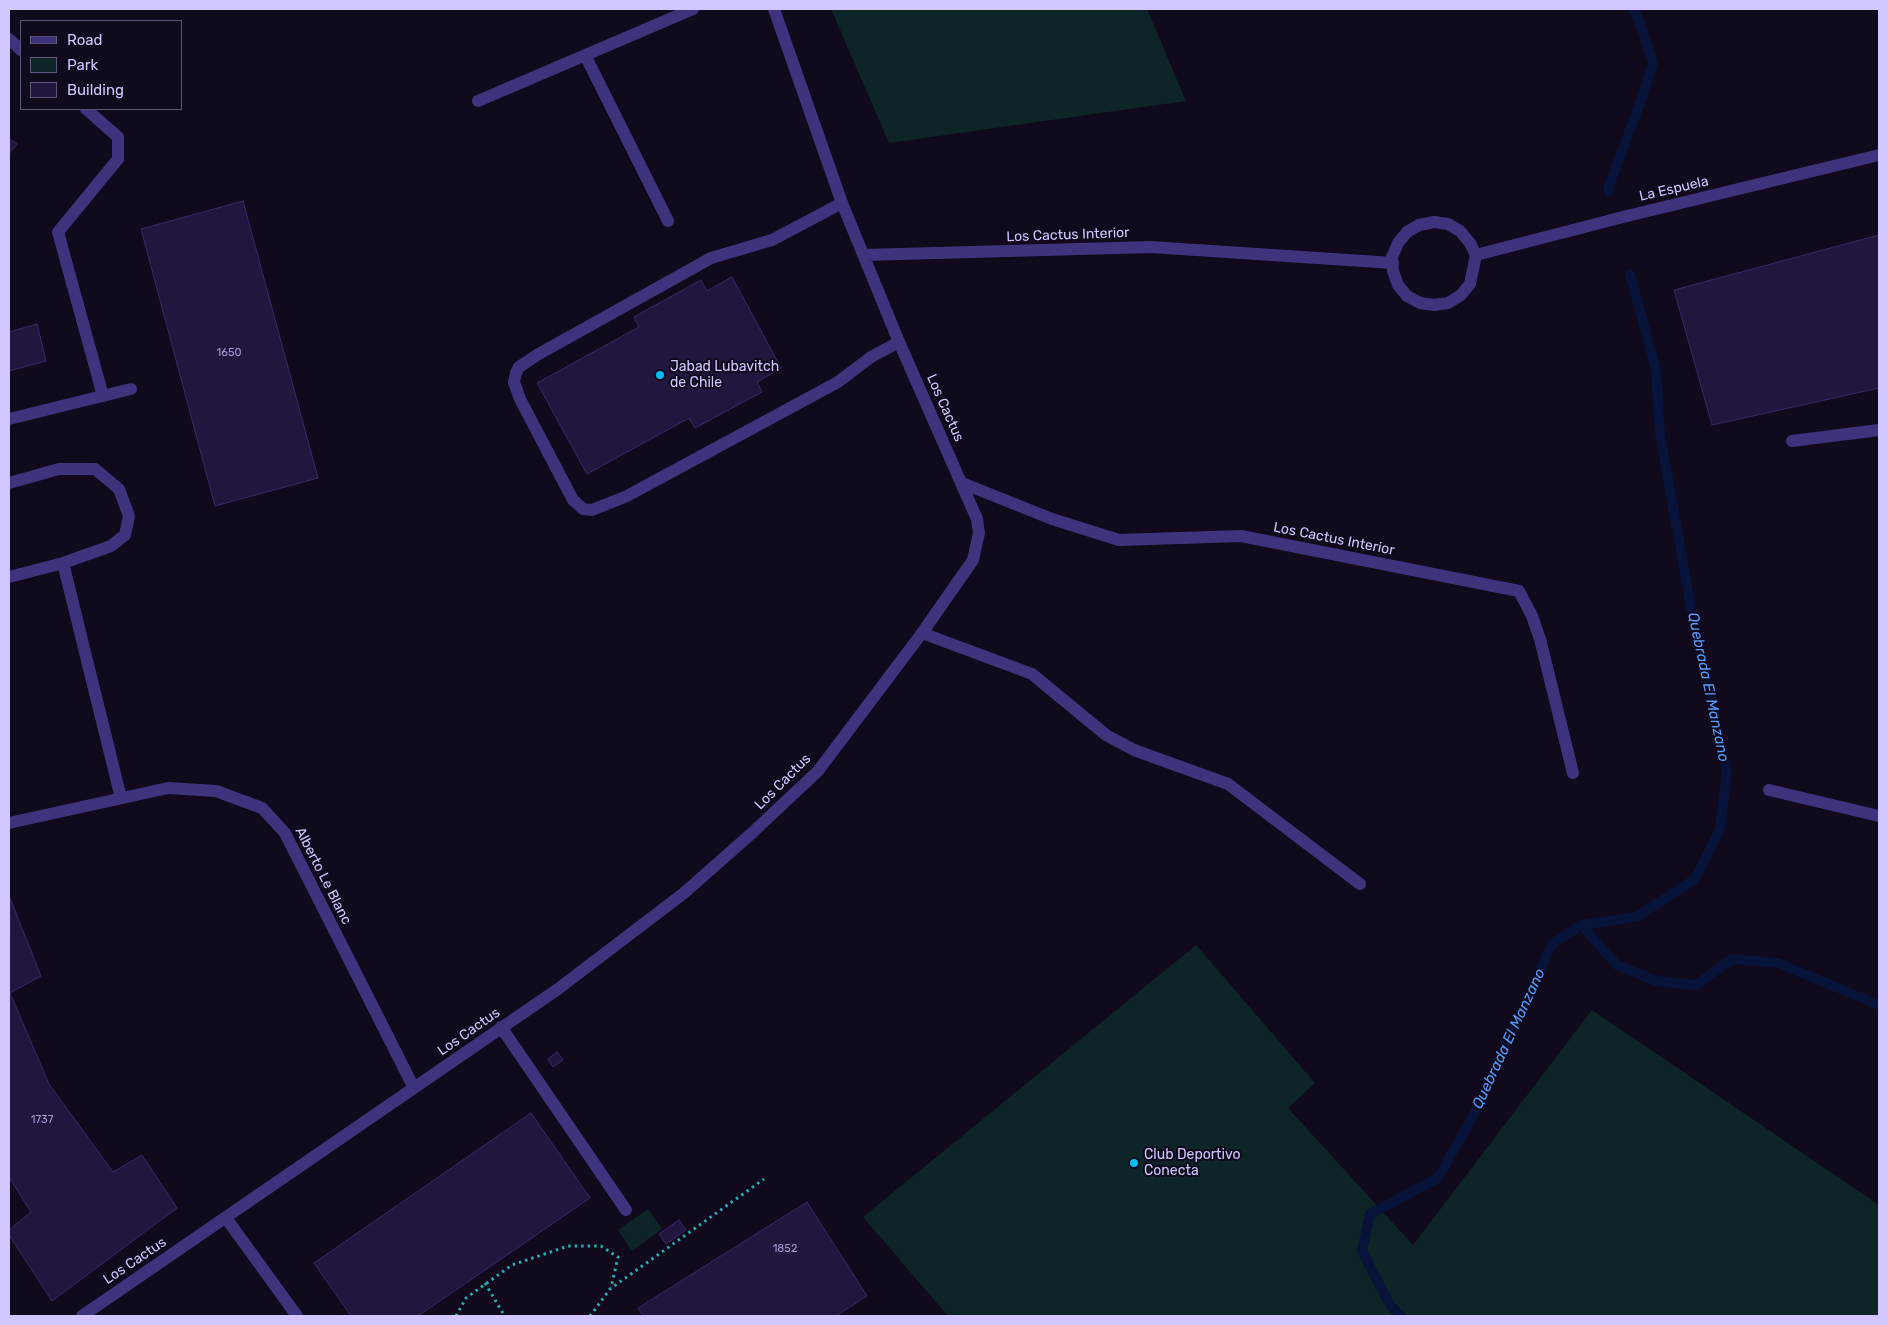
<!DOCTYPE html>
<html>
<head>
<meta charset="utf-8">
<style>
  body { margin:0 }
  #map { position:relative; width:1888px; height:1325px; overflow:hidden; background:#100a1c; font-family:Rubik,sans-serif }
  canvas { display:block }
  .frame { position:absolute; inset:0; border:10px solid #d3c6ff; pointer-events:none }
  .legend { position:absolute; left:20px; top:20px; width:162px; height:90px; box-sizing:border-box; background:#100a1c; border:1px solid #5e5577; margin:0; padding:6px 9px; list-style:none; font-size:15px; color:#d3c6ff }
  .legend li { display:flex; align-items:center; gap:10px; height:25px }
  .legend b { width:25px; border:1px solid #5e5577 }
</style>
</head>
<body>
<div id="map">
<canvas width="1888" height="1325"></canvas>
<div class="frame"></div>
<ul class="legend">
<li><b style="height:6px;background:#3f337d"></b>Road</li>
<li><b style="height:14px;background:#0d2526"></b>Park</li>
<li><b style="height:14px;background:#23163e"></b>Building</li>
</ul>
</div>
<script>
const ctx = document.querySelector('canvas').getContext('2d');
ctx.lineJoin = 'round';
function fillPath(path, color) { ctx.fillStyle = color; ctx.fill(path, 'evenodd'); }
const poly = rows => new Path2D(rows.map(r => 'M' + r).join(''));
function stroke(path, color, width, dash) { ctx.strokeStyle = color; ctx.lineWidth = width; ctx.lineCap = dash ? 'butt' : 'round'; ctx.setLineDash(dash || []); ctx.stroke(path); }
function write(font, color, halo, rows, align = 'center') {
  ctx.font = font + ' Rubik,sans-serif'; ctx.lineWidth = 4; ctx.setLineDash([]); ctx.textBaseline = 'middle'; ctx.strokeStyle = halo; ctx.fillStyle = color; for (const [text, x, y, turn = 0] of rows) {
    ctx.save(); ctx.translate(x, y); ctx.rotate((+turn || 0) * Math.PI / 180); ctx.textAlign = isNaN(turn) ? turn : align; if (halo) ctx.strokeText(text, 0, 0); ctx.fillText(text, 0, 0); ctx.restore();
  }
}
fillPath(poly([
  [831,9,1147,9,1186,101,889,143],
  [1196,945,1315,1083,1288,1108,1413,1245,1592,1010,1879,1205,1879,1316,948,1316,863,1217],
  [648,1209,662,1229,632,1251,618,1230]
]), '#0d2526');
stroke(poly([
  [1609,192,1608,188,1639,106,1653,63,1637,15,1632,9],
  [1581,925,1617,965,1656,981,1696,985,1732,959,1778,963,1879,1005],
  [1401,1316,1390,1305,1362,1251,1370,1214,1438,1178,1473,1116,1552,944,1581,925,1636,917,1695,879,1720,829,1727,773,1694,624,1660,434,1656,370,1630,274]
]), '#071339', 10);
const building = poly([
  [9,138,17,144,9,154,9,138],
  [243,201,318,478,215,506,141,229,243,201],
  [1879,235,1879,388,1712,425,1674,290,1879,235],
  [732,277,781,368,757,382,762,392,695,428,689,418,587,474,537,383,639,327,634,317,701,280,707,291,732,277],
  [37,324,46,361,9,371,9,332,37,324],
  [10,898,41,976,10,993,49,1084,113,1172,142,1155,177,1208,52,1301,9,1235,9,1230,31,1212,9,1177,10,898],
  [557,1052,563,1060,553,1067,548,1059,557,1052],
  [531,1113,590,1198,418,1316,351,1316,314,1263,531,1113],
  [807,1202,867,1296,836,1316,643,1316,638,1308,807,1202],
  [679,1220,686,1230,666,1244,659,1234,679,1220]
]);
fillPath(building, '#23163e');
stroke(building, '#3c276b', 1);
stroke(poly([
  [485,1283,504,1315],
  [456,1316,466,1298,512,1265,568,1246,601,1246,618,1257,611,1288],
  [590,1316,610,1289,764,1179]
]), '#28aab1', 3, [2.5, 4]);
stroke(poly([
  [9,39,21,50],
  [585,55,668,221],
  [478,101,693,9],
  [86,109,118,137,118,159,58,232,103,396],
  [842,203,772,240,711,258,537,355,519,367,516,373,514,382,520,399,573,500,583,509,592,510,627,496,838,382,871,357,899,342],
  [1792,441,1879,430],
  [9,483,59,469,95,469,119,489,129,516,125,535,111,546,63,563,9,577],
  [63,563,121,798],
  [1769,790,1879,816],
  [501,1027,626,1210],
  [226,1218,297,1316]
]), '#3f337d', 12);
stroke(poly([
  [1434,222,1448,224,1460,231,1470,243,1476,255,1470,284,1461,295,1448,303,1434,305,1420,303,1407,296,1398,285,1393,271,1392,257,1398,243,1407,232,1419,225,1434,222],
  [864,255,1151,247,1393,263],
  [1476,255,1627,216,1879,155],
  [9,419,131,389],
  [962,483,1052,519,1119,540,1241,536,1519,591,1532,616,1540,639,1573,773],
  [922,633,1032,674,1106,735,1134,750,1228,784,1360,884],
  [9,823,168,788,216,791,262,808,285,833,414,1088],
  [82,1316,558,989,684,893,752,833,818,771,922,633,973,560,979,533,977,519,899,342,842,203,774,9]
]), '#3f337d', 12);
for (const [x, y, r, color] of [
  [660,375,5,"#00bef1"],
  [1134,1163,5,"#00bef1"]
]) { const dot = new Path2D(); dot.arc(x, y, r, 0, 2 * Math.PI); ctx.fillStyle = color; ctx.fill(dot); stroke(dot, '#100a1c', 2); }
write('11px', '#a79acf', null, [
  ["1650",229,353],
  ["1737",42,1120],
  ["1852",785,1249]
]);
write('14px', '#d3c6ff', '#100a1c', [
  ["La Espuela",1674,189,-13],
  ["Los Cactus Interior",1068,235,-2],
  ["Los Cactus",945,408,66],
  ["Los Cactus Interior",1334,539,11],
  ["Los Cactus",783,782,-45],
  ["Alberto Le Blanc",323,876,63],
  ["Los Cactus",469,1032,-35],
  ["Los Cactus",135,1261,-34]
]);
write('14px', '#d3c6ff', '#100a1c', [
  ["Jabad Lubavitch",670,367],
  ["de Chile",670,383],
  ["Club Deportivo",1144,1155],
  ["Conecta",1144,1171]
], 'left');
write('italic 15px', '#549cff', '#100a1c', [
  ["Quebrada El Manzano",1708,687,78],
  ["Quebrada El Manzano",1509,1039,-65]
]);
</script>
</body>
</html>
